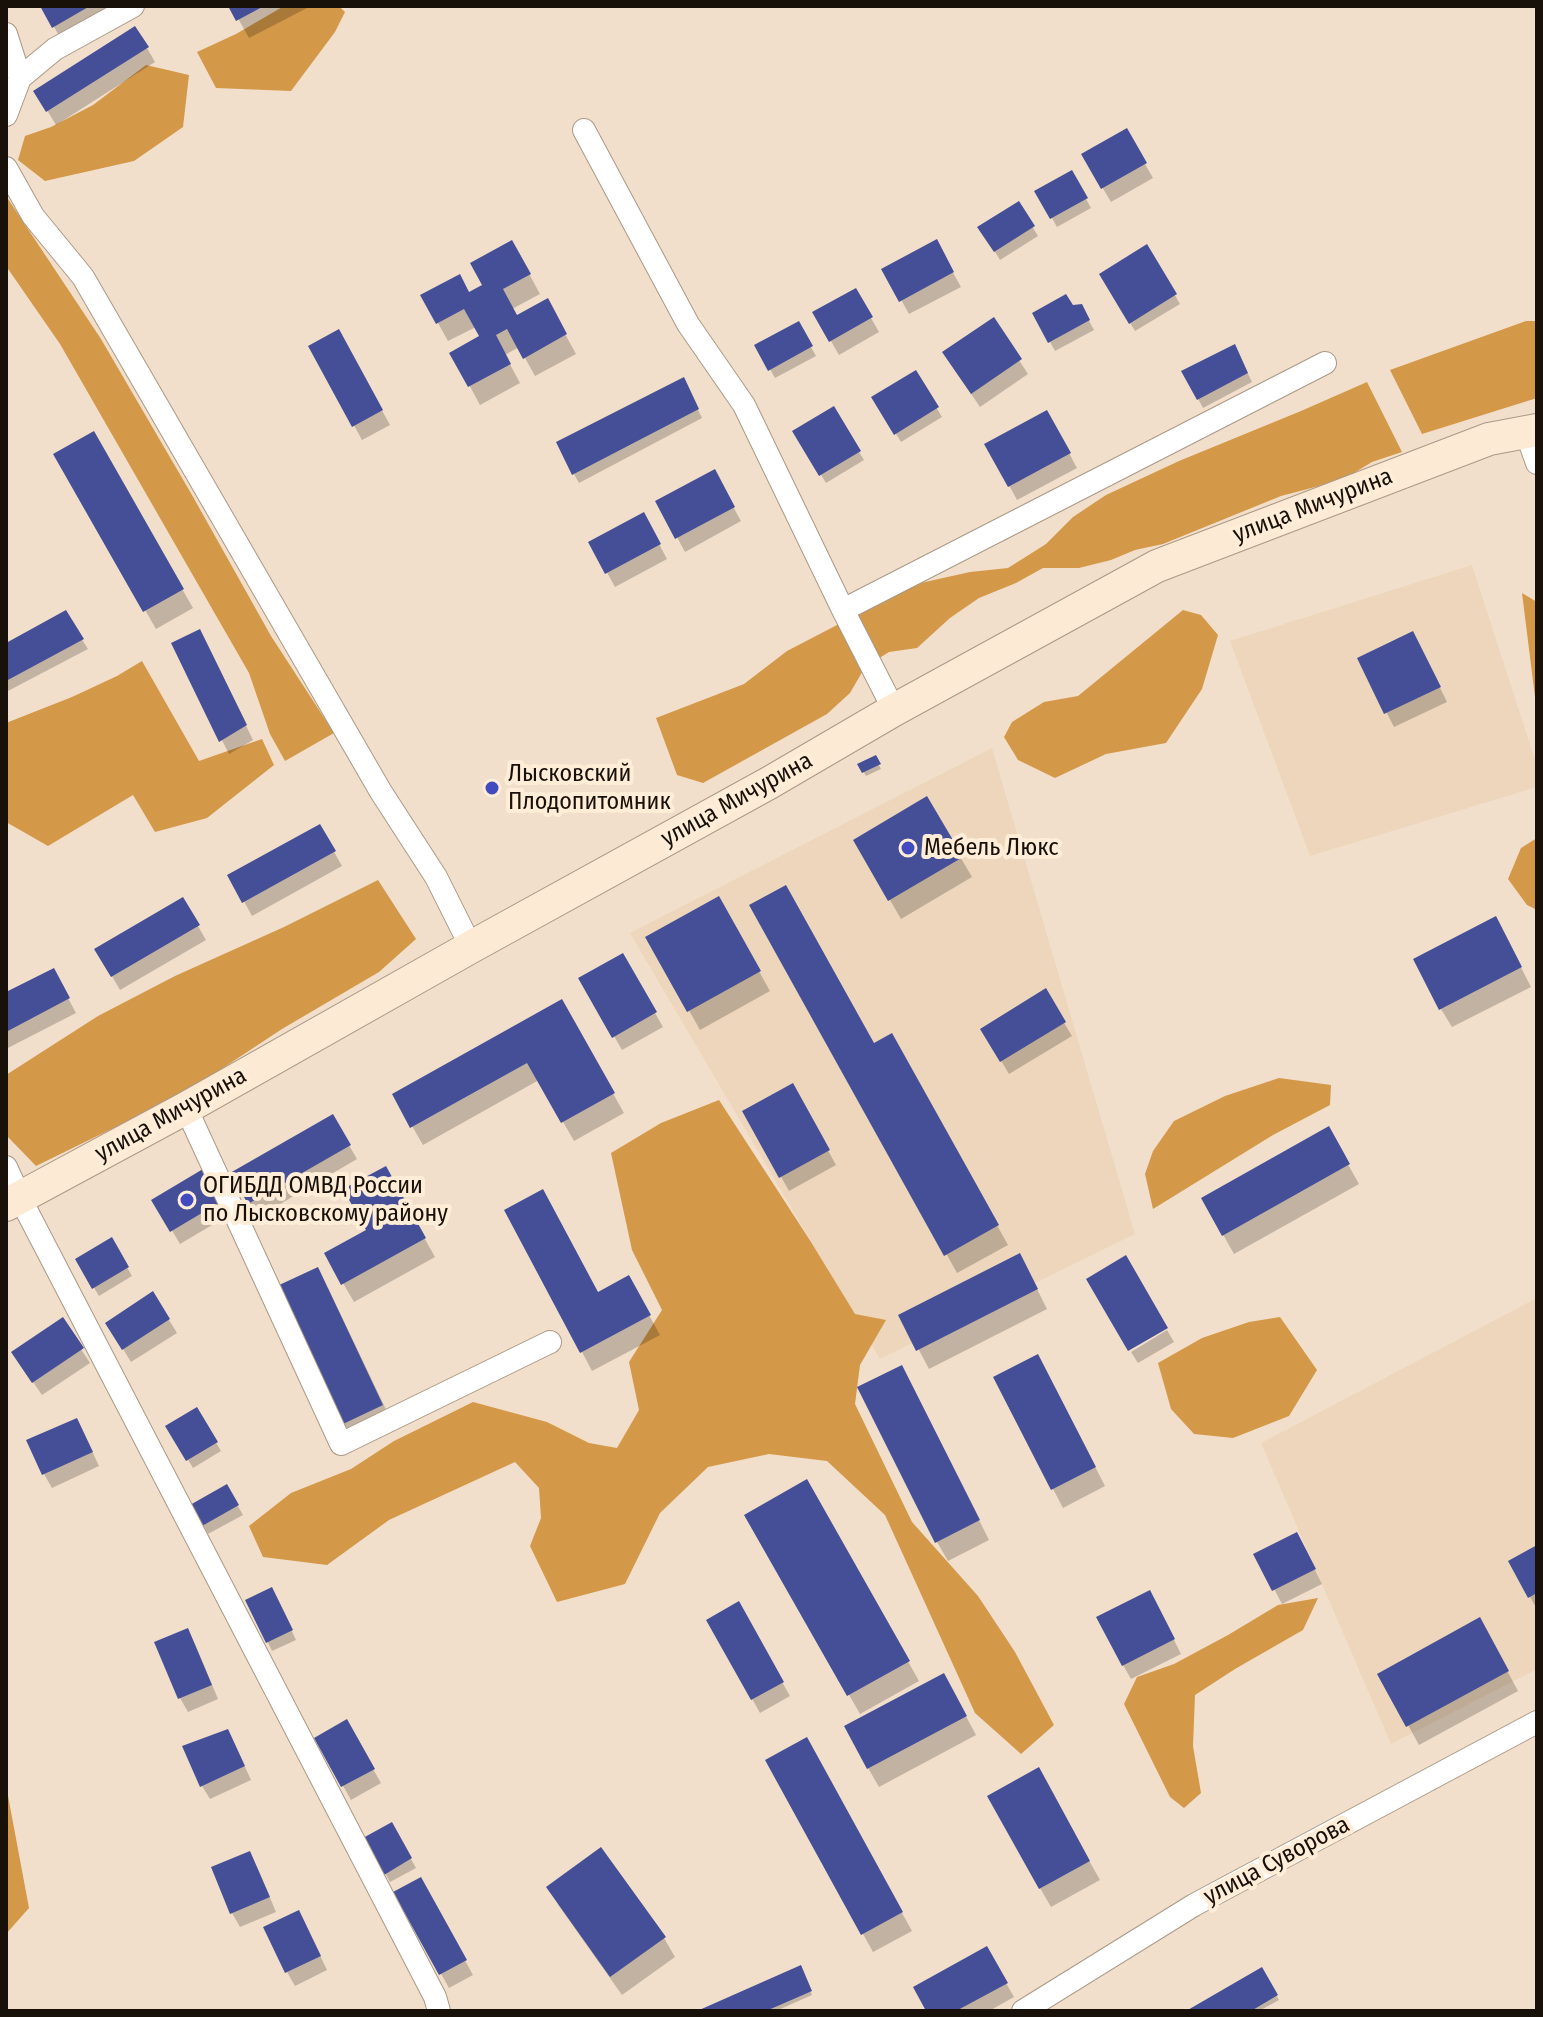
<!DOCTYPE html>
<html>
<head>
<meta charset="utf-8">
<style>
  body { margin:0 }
  #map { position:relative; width:1543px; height:2017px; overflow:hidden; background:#f2dfcb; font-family:"Fira Sans Condensed",sans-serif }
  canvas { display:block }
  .frame { position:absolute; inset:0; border:8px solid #17110a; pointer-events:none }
</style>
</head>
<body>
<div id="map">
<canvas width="1543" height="2017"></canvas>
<div class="frame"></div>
</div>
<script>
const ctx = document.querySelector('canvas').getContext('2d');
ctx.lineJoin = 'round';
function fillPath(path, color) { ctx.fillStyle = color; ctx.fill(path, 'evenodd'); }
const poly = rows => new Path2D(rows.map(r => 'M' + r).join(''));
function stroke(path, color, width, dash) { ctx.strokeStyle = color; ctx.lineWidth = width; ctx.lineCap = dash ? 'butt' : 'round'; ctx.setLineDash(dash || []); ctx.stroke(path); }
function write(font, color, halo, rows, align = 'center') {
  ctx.font = font + ' "Fira Sans Condensed",sans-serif'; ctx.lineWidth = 8; ctx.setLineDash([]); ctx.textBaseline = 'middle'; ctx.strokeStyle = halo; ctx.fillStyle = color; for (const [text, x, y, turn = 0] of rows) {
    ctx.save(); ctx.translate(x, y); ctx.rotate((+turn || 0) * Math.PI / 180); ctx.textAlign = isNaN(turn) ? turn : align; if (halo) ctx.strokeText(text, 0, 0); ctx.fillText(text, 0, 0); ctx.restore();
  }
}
fillPath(poly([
  [1472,565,1537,766,1537,787,1310,856,1230,641],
  [992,748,1135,1234,880,1359,630,933],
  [1537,1298,1537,1669,1391,1744,1261,1443]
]), '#edd6bb');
fillPath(poly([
  [284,6,339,6,345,12,335,32,291,91,216,88,197,52,236,34],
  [146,65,189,75,183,127,134,161,45,181,18,160,25,136,51,127,93,105],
  [6,196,101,339,192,495,271,636,334,733,285,761,270,734,249,673,60,344,6,266],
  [1526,321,1537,321,1537,398,1422,434,1390,370],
  [1367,382,1402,452,1372,462,1352,474,1319,486,1281,496,1163,544,1135,550,1111,560,1079,568,1043,568,1016,583,979,598,950,618,917,648,889,652,865,667,850,693,827,714,703,783,677,775,656,718,744,684,787,651,916,584,970,572,1008,568,1046,544,1073,517,1106,495,1179,461,1301,411],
  [1522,593,1537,602,1537,711,1536,705],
  [1183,610,1201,615,1218,635,1202,689,1166,743,1106,754,1055,778,1018,760,1004,737,1012,722,1044,702,1078,696],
  [142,661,199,761,262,739,274,765,207,818,155,832,133,795,48,846,6,822,6,723,72,697,117,676],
  [1537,838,1537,910,1527,905,1508,879,1521,848],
  [378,880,416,939,379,972,282,1029,185,1093,36,1166,6,1135,6,1075,98,1016,175,976,284,927],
  [1279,1078,1331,1085,1330,1105,1273,1135,1153,1209,1145,1174,1153,1151,1174,1121,1225,1096],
  [719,1100,811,1242,855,1314,886,1320,860,1365,855,1404,912,1522,978,1596,1015,1652,1054,1725,1021,1754,975,1713,885,1515,827,1461,769,1454,708,1467,660,1513,625,1584,557,1602,530,1546,541,1518,539,1488,515,1462,389,1520,327,1565,263,1557,249,1526,291,1493,351,1469,394,1441,473,1402,547,1422,589,1443,617,1448,639,1410,629,1362,662,1310,632,1250,611,1153,661,1123],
  [1280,1317,1317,1370,1289,1416,1233,1438,1194,1434,1171,1409,1158,1363,1202,1338,1249,1322],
  [1318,1598,1303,1630,1235,1669,1195,1695,1193,1746,1201,1793,1184,1808,1170,1797,1124,1704,1137,1677,1174,1664,1228,1635,1278,1605],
  [6,1785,29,1908,6,1934]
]), '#d49849');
fillPath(poly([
  [42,6,133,6,65,46],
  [231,6,311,6,249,38],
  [147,48,155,62,56,125,36,92],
  [1126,131,1153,178,1111,202,1083,155],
  [1071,172,1091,208,1057,227,1037,191],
  [1018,203,1038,236,1000,260,980,227],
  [512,242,540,294,512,309,516,318,547,301,576,354,535,376,519,347,505,355,520,383,480,405,452,353,482,337,476,327,448,341,423,296,469,295,485,286],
  [936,242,961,287,909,314,884,269],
  [1147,247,1180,304,1135,331,1101,275],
  [855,290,879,332,839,355,815,313],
  [1081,306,1094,330,1055,351,1034,313],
  [993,320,1028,374,980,407,953,367],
  [798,324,816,356,775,378,757,346],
  [339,332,390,425,362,440,311,347],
  [1239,355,1252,382,1203,408,1184,372],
  [915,372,942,417,901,442,874,398],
  [688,389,702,418,579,483,574,474],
  [833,409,864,460,826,483,795,432],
  [1047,412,1077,468,1017,500,987,445],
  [93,434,193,608,156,629,56,455],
  [714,472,741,521,685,552,658,502],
  [643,514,667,559,615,587,591,543],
  [65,613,88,649,6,692,6,645],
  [173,644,207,646,253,740,229,754],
  [1420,647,1447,702,1394,727,1359,659],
  [875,758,881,769,866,776,860,765],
  [926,799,972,877,901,919,855,840],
  [320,827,342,866,252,916,230,876],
  [718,898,770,991,700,1030,648,937],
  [183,900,206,940,120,990,97,950],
  [752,906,874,1046,891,1036,1008,1245,957,1273],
  [1506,938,1531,987,1452,1027,1441,1009],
  [622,955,663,1027,622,1050,581,979],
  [53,970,76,1013,6,1049,6,995],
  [1045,991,1072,1036,1009,1074,982,1029],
  [561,1001,624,1113,574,1141,539,1080,423,1145,394,1095],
  [792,1085,836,1165,789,1191,745,1112],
  [332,1116,357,1159,258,1217,233,1174],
  [1328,1129,1359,1184,1234,1254,1203,1199],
  [385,1168,435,1257,354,1302,326,1254,369,1231],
  [203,1172,229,1215,180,1244,154,1200],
  [111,1240,132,1276,99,1296,77,1260],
  [1030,1275,1047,1309,929,1369,901,1316],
  [280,1287,328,1288,393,1424,355,1442,344,1423],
  [153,1294,177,1333,131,1362,107,1323],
  [598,1294,639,1297,660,1335,592,1371,582,1352],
  [62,1320,90,1363,42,1395,22,1366],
  [1167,1330,1174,1342,1138,1363,1131,1352],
  [1048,1375,1105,1486,1063,1508,1053,1489],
  [912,1386,989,1540,948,1561,937,1542],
  [197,1410,221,1451,193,1468,168,1427],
  [84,1434,99,1466,52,1488,44,1474],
  [807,1482,919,1681,860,1714,747,1515],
  [227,1487,243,1515,208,1534,193,1506],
  [1537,1547,1537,1609,1530,1597],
  [1304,1548,1322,1584,1282,1604,1256,1555],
  [277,1599,296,1640,272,1651,248,1601],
  [738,1604,790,1696,760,1713,708,1620],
  [1157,1606,1181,1654,1131,1679,1123,1665],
  [187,1630,195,1644,218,1699,188,1712,180,1698],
  [1490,1639,1518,1691,1419,1745,1380,1674],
  [954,1694,976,1735,879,1787,868,1768],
  [346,1722,381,1783,351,1800,316,1738],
  [806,1739,912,1931,873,1952,767,1761],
  [235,1745,251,1780,210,1799,202,1786],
  [1038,1770,1100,1880,1051,1907,1040,1888],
  [391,1824,416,1868,390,1882,366,1838],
  [601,1850,664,1938,675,1957,622,1995,559,1906,549,1888],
  [249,1853,257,1867,276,1912,240,1927,232,1913],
  [421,1880,473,1975,449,1988,396,1893],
  [306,1926,327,1970,295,1986,287,1972],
  [986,1948,1014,1997,989,2011,929,2011],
  [800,1967,812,1995,776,2011,702,2011],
  [1262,1970,1279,2000,1259,2011,1190,2011]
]), '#0003');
fillPath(poly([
  [40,6,90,6,52,28],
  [228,6,264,6,236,21],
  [135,26,149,47,46,112,33,91],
  [1127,128,1147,163,1101,189,1081,154],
  [1072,170,1088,198,1050,219,1034,191],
  [1019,201,1035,226,994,252,977,227],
  [937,239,954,272,899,302,881,269],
  [512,240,531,274,503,289,517,315,548,298,567,334,523,359,507,329,496,335,511,364,468,387,449,353,479,336,464,309,436,324,420,295,460,274,469,292,482,285,470,263],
  [1147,244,1177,294,1129,324,1099,274],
  [856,288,873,317,829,342,812,312],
  [1066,294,1073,305,1082,304,1090,320,1048,343,1032,313],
  [994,317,1022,359,971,394,942,352],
  [799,321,813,346,768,371,754,345],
  [339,329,383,410,352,427,308,346],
  [1235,344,1248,373,1197,400,1181,371],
  [916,370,939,407,894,435,871,397],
  [684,377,699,409,572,475,556,442],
  [834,406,861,451,819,476,792,431],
  [1047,410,1071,453,1008,487,984,444],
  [94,431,184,589,143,612,53,454],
  [715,469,735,507,675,539,655,501],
  [644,512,661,544,605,574,588,542],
  [66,610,84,639,6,681,6,643],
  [200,629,247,725,219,742,171,643],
  [1413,631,1441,687,1384,714,1357,658],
  [876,755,881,764,862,773,857,764],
  [927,796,963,857,888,901,853,840],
  [320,824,336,851,242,903,227,875],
  [786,885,874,1043,892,1033,999,1225,944,1256,749,905],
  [719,896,761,971,687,1012,645,937],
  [183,897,200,925,111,977,94,949],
  [1496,916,1522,967,1439,1010,1413,959],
  [623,953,657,1012,612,1038,578,978],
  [54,968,70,998,6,1032,6,992],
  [1046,988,1066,1022,1000,1062,980,1029],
  [562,999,615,1093,561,1123,527,1063,410,1128,392,1094],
  [793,1083,830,1150,779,1178,742,1111],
  [333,1114,351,1145,248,1204,230,1173],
  [1329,1126,1350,1164,1222,1236,1201,1198],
  [386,1166,426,1238,341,1285,324,1253,366,1230,343,1189],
  [203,1169,222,1201,170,1232,151,1200],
  [543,1189,598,1292,629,1275,651,1315,580,1353,504,1210],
  [112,1237,129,1267,92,1289,75,1259],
  [1020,1253,1038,1289,916,1351,898,1315],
  [1126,1255,1168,1328,1128,1351,1086,1279],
  [318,1267,383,1405,343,1424,277,1286],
  [153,1291,170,1319,122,1350,105,1323],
  [63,1317,84,1348,32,1383,11,1352],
  [1038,1354,1096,1467,1051,1490,993,1377],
  [902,1365,980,1520,935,1543,857,1387],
  [197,1407,218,1442,186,1461,165,1426],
  [77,1418,93,1452,42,1475,26,1440],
  [807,1479,910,1661,847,1696,744,1515],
  [227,1484,239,1505,202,1526,190,1505],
  [1297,1532,1316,1569,1272,1591,1253,1554],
  [1537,1545,1537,1593,1528,1598,1508,1561],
  [272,1587,293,1630,266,1643,245,1600],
  [1150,1590,1175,1639,1122,1666,1096,1617],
  [739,1601,784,1682,751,1700,706,1620],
  [1480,1617,1509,1671,1406,1727,1377,1674],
  [188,1628,212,1685,178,1699,154,1642],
  [944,1673,967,1716,867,1769,844,1726],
  [347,1719,375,1769,341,1787,314,1738],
  [228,1729,245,1766,200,1787,182,1746],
  [807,1737,903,1912,861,1935,765,1760],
  [1039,1767,1090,1861,1039,1889,987,1796],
  [392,1822,412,1858,384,1875,363,1838],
  [601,1847,666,1937,610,1977,546,1887],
  [250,1851,270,1897,230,1914,211,1867],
  [421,1877,467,1960,439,1975,393,1892],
  [299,1910,321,1956,285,1973,263,1927],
  [987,1946,1008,1983,956,2011,926,2011,913,1987],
  [801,1965,812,1991,766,2011,697,2011],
  [1262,1967,1278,1995,1251,2011,1186,2011]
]), '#444f98');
const street = poly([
  [6,34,20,78],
  [6,115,20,78,55,49,133,6],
  [584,130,688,324,744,405,843,610,894,710],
  [6,168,33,216,83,277,381,792,436,877,471,947],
  [1526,432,1537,463],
  [843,610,1325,363],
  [186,1108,341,1444,550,1342],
  [6,1167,20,1198,435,1997,439,2011],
  [1023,2011,1194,1905,1537,1722]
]);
const secondary = poly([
  [6,1205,186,1108,471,947,769,783,894,710,1157,566,1489,439,1537,430]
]);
stroke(street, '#aa9986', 24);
stroke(secondary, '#aa9986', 34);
stroke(street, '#fff', 22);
stroke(secondary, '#fcead4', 32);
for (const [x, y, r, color] of [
  [492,788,8,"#424abf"],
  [908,848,8,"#424abf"],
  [187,1200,8,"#424abf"]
]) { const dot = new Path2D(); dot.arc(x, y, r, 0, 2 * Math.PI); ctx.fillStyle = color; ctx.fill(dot); stroke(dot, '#ffedd8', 3); }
write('24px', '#17110a', '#ffedd8', [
  ["улица Мичурина",1313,506,-21],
  ["улица Мичурина",737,800,-29],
  ["улица Мичурина",171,1115,-29],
  ["улица Суворова",1277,1861,-28]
]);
write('24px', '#17110a', '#ffedd8', [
  ["Лысковский",508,774],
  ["Плодопитомник",508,802],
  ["Мебель Люкс",924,848],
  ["ОГИБДД ОМВД России",203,1186],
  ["по Лысковскому району",203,1214]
], 'left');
</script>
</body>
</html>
